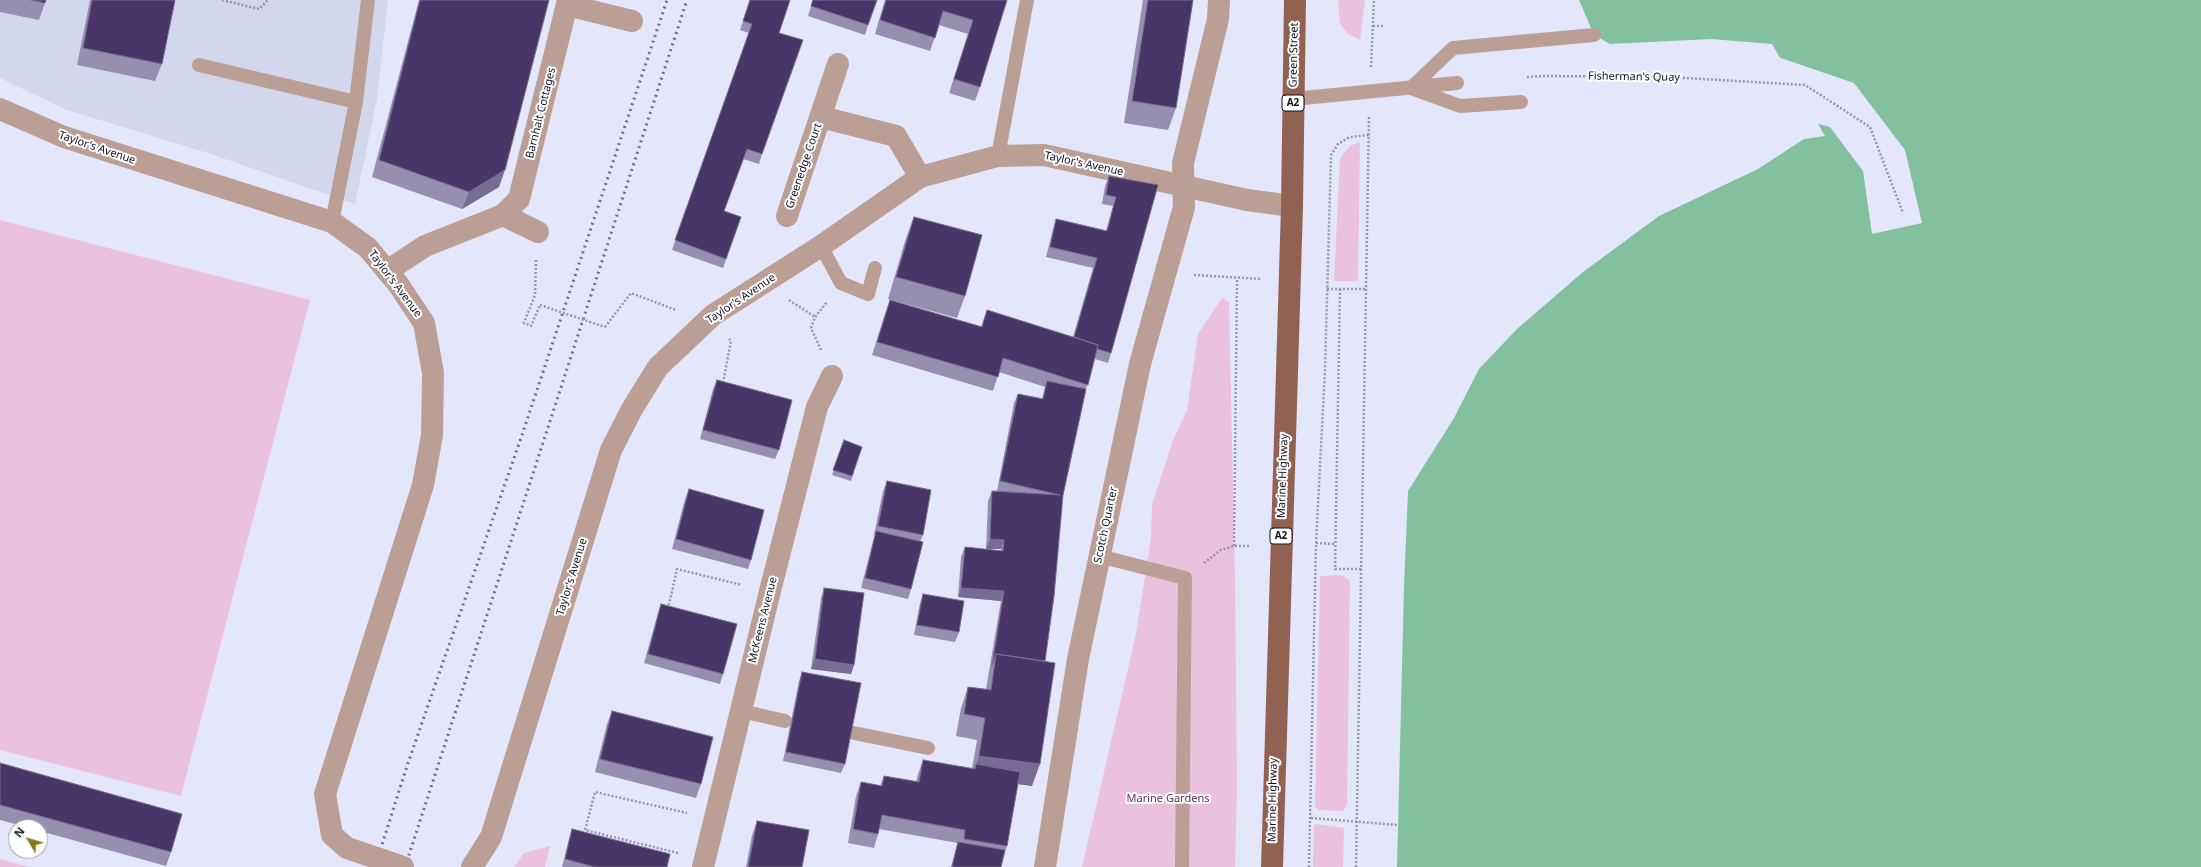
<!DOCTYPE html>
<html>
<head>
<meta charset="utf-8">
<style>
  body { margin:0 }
  #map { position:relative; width:2201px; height:867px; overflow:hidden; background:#e4e7fb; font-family:"Noto Sans",sans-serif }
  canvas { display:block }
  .north { position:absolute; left:8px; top:819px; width:40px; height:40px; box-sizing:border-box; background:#fff; border:1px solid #9fa0a6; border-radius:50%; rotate:308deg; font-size:11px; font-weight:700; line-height:16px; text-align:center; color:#0f1121 }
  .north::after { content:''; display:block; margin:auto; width:14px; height:18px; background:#867619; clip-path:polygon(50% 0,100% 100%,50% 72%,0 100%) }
</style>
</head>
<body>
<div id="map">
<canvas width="2201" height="867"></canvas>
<div class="north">N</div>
</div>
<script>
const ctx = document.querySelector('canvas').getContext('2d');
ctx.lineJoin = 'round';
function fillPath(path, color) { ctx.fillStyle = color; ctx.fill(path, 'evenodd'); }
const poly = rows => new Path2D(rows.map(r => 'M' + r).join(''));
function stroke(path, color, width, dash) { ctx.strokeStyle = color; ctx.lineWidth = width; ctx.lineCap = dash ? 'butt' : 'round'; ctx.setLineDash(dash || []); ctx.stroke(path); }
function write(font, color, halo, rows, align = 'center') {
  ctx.font = font + ' "Noto Sans",sans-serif'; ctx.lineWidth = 4; ctx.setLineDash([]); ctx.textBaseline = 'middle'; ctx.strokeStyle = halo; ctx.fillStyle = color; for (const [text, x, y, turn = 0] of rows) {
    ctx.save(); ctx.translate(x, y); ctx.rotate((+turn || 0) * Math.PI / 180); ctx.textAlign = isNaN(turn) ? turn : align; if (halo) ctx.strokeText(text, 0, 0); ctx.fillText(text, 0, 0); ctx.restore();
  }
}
fillPath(poly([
  [0,0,388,0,377,99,355,204,208,153,67,110,0,78]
]), '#d3d7ed');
fillPath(poly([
  [1338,0,1365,0,1360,40,1348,34,1340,24],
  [1360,142,1358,281,1334,281,1340,158,1350,146],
  [0,220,310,300,181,796,0,750],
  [1222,298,1229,302,1235,579,1237,787,1235,867,1082,867,1136,634,1151,538,1152,505,1173,440,1187,410,1198,334],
  [1341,575,1350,581,1347,805,1343,811,1319,810,1315,806,1320,576],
  [1314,824,1344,828,1343,867,1313,867],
  [550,846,545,867,514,867,524,853],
  [0,859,29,867,0,867]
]), '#ebc2dd');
fillPath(poly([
  [1579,0,2201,0,2201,867,1397,867,1404,587,1408,491,1454,418,1479,369,1517,329,1583,272,1659,216,1758,169,1804,139,1825,136,1772,44,1711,39,1610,44,1594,35]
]), '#83c09d');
fillPath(poly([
  [1778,57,1854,83,1905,150,1922,223,1872,234,1863,171,1830,127,1815,123]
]), '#e4e7fb');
stroke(poly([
  [222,0,259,9,268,0],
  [1373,26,1385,26],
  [1371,67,1374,0],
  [1527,77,1544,76,1668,77,1805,85,1870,127,1903,213],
  [536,260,535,295,524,323,531,326,540,305],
  [1194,275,1261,279],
  [1327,289,1366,289],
  [1340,289,1335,569,1361,569],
  [789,300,815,317],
  [605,327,631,293,676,310],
  [821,350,811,328,815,317,827,302],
  [723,383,731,341,729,339],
  [1316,543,1335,544],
  [1234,546,1237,279],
  [1204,563,1221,550,1234,546,1249,546],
  [668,609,677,569,742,585],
  [1311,818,1398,825],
  [678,853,585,830,595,792,687,813],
  [1309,867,1316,543,1325,370,1331,155,1338,144,1350,137,1369,135],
  [1356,867,1369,116]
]), '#9496a9', 2.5, [2, 2]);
stroke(poly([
  [199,65,356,102],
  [1293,99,1457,83],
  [1521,102,1460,106,1411,88,1453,48,1594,35],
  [998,156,1027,0],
  [332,222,356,102,368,0],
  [821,246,841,283,868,294,875,268],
  [1099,556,1185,578,1182,867],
  [741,711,785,721],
  [854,733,928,748]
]), '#bb9f95', 14);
stroke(poly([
  [567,5,632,21],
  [821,117,896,136,920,177],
  [503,215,538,232],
  [787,216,838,64],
  [387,271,425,246,503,215,519,199,568,0],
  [703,867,770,591,817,407,832,376],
  [1045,867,1078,659,1140,364,1184,207,1183,163,1218,19,1219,0]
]), '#bb9f95', 22);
stroke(poly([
  [0,109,64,137,332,222,368,248,398,284,424,323,433,373,432,435,423,485,325,794,332,835,347,848],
  [472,867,491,837,611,450,632,409,658,367,713,315,821,246,920,177,998,156,1044,155,1247,200,1292,206]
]), '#bb9f95', 22);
stroke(poly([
  [1272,867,1292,206,1295,0]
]), '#916151', 22);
stroke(poly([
  [375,867,407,766,522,435,667,0],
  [405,867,687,0]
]), '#6d7081', 3, [2, 4]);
stroke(poly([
  [540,305,605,327]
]), '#9496a9', 2.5, [2, 2]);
stroke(poly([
  [347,848,403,867]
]), '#bb9f95', 22);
fillPath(poly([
  [0,0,46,0,39,20,0,12],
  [90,0,175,0,162,64,155,81,77,65],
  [419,0,549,0,499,187,462,209,372,177],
  [750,0,779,33,762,154,759,164,743,159,724,211,741,217,723,268,672,250,749,33,740,30],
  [813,0,868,25,865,35,808,16],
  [885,0,1007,0,980,87,975,101,949,93,968,34,939,25,930,51,875,34],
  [1143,0,1193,0,1176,108,1168,130,1124,123],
  [1109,176,1158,185,1111,353,1108,363,1095,359,1086,389,1063,495,1045,661,1032,786,1018,784,1007,846,1001,867,951,867,955,852,958,843,879,829,878,834,874,848,848,843,856,796,861,782,880,786,884,776,916,782,918,774,923,760,972,769,977,740,956,736,961,708,968,687,986,689,1001,601,958,597,961,557,965,547,1001,551,1001,549,986,549,988,501,992,491,1002,492,997,491,1014,403,1018,394,1042,399,1045,387,999,372,993,391,872,355,885,314,890,300,981,327,987,310,1073,337,1093,268,1046,257,1053,229,1056,219,1106,231,1113,206,1102,204,1105,186],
  [914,217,965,296,957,318,888,299,906,238],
  [717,380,779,450,775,459,700,439,713,389],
  [844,440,862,447,851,481,832,475],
  [887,481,923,535,920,542,911,589,908,599,861,588,873,541,875,535,874,535,883,491],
  [689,489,751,560,748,569,672,549,685,499],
  [824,588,854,665,851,674,811,669,821,598],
  [923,594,959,632,955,642,914,635,920,603],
  [661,604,723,674,720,684,644,663,658,613],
  [802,672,845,764,841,773,783,761,799,681],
  [612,711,701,784,696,798,595,772,607,724],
  [0,763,171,852,166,866,40,831,40,827,27,827,0,820],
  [757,821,802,867,746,867,752,835],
  [572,829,667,867,562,867,569,839]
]), '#968fb0');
fillPath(poly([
  [505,170,499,187,462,209,469,192],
  [990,539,1004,540,1001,549,986,549],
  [961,588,1004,591,1001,601,958,597],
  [815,659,854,665,851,674,811,669],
  [979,756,1040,764,1032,786,972,778,975,769,976,764,971,778]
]), '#776c93');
const building = poly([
  [31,0,46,0,45,3,31,0],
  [92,0,175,0,162,64,83,48,92,0],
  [420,0,549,0,505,170,469,192,379,160,420,0],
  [750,0,790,0,779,33,803,40,762,154,747,149,724,211,741,217,726,259,675,240,752,24,743,21,750,0],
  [813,0,877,0,868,25,811,6,813,0],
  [886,0,1007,0,980,87,954,79,973,20,943,11,935,38,880,20,886,0],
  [1148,0,1193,0,1176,108,1132,101,1148,0],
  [1109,176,1158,185,1111,353,1097,349,1098,345,1074,337,1097,258,1050,247,1056,219,1107,231,1116,197,1106,195,1109,176],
  [914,217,982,235,965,296,896,277,914,217],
  [890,300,982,327,987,310,1098,345,1088,385,1003,358,998,377,877,342,890,300],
  [717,380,792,400,779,450,703,430,717,380],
  [1047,381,1086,389,1063,495,1054,596,1045,661,996,654,992,666,1004,591,961,588,965,547,1003,551,1004,540,990,539,992,491,1060,495,1000,481,1018,394,1043,399,1047,381],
  [844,440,862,447,852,476,833,470,844,440],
  [887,481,931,490,923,535,878,526,887,481],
  [689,489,764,510,751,560,676,539,689,489],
  [876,531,923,542,911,589,865,578,876,531],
  [824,588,864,593,854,665,815,659,824,588],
  [923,594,964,601,959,632,917,625,923,594],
  [661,604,737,624,723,674,648,654,661,604],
  [996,654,1055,663,1040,764,979,756,985,718,964,714,968,687,991,690,996,654],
  [802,672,861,683,845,764,786,752,802,672],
  [612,711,713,737,701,784,600,759,612,711],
  [923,760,975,769,976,764,1020,772,1007,846,964,839,965,830,882,815,878,834,853,829,861,782,882,786,884,776,919,782,923,760],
  [0,763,182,814,171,852,0,805,0,763],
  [757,821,809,830,802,867,748,867,757,821],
  [572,829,670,854,667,867,595,867,565,859,572,829],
  [958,842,1005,850,1001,867,952,867,958,842]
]);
fillPath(building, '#483766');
stroke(building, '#776c93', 1);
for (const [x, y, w] of [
  [1293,103,22],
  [1281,536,22]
]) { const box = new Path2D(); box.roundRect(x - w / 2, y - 8, w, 16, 3); ctx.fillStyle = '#fff'; ctx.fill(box); stroke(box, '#0f1121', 1); }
write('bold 10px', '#0f1121', null, [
  ["A2",1293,103],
  ["A2",1281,536]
]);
write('11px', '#0f1121', '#fff', [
  ["Green Street",1294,55,-89],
  ["Fisherman's Quay",1634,77,1],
  ["Barnhalt Cottages",541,113,-76],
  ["Taylor's Avenue",97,148,19],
  ["Taylor's Avenue",1084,164,12],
  ["Greenedge Court",804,166,-71],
  ["Taylor's Avenue",395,284,53],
  ["Taylor's Avenue",741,299,-34],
  ["Marine Highway",1283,476,-88],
  ["Scotch Quarter",1106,525,-78],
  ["Taylor's Avenue",572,577,-73],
  ["McKeens Avenue",763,620,-76],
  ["Marine Highway",1273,800,-89]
]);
write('11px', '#6d2c5c', '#fff', [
  ["Marine Gardens",1168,799]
]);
</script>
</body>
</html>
